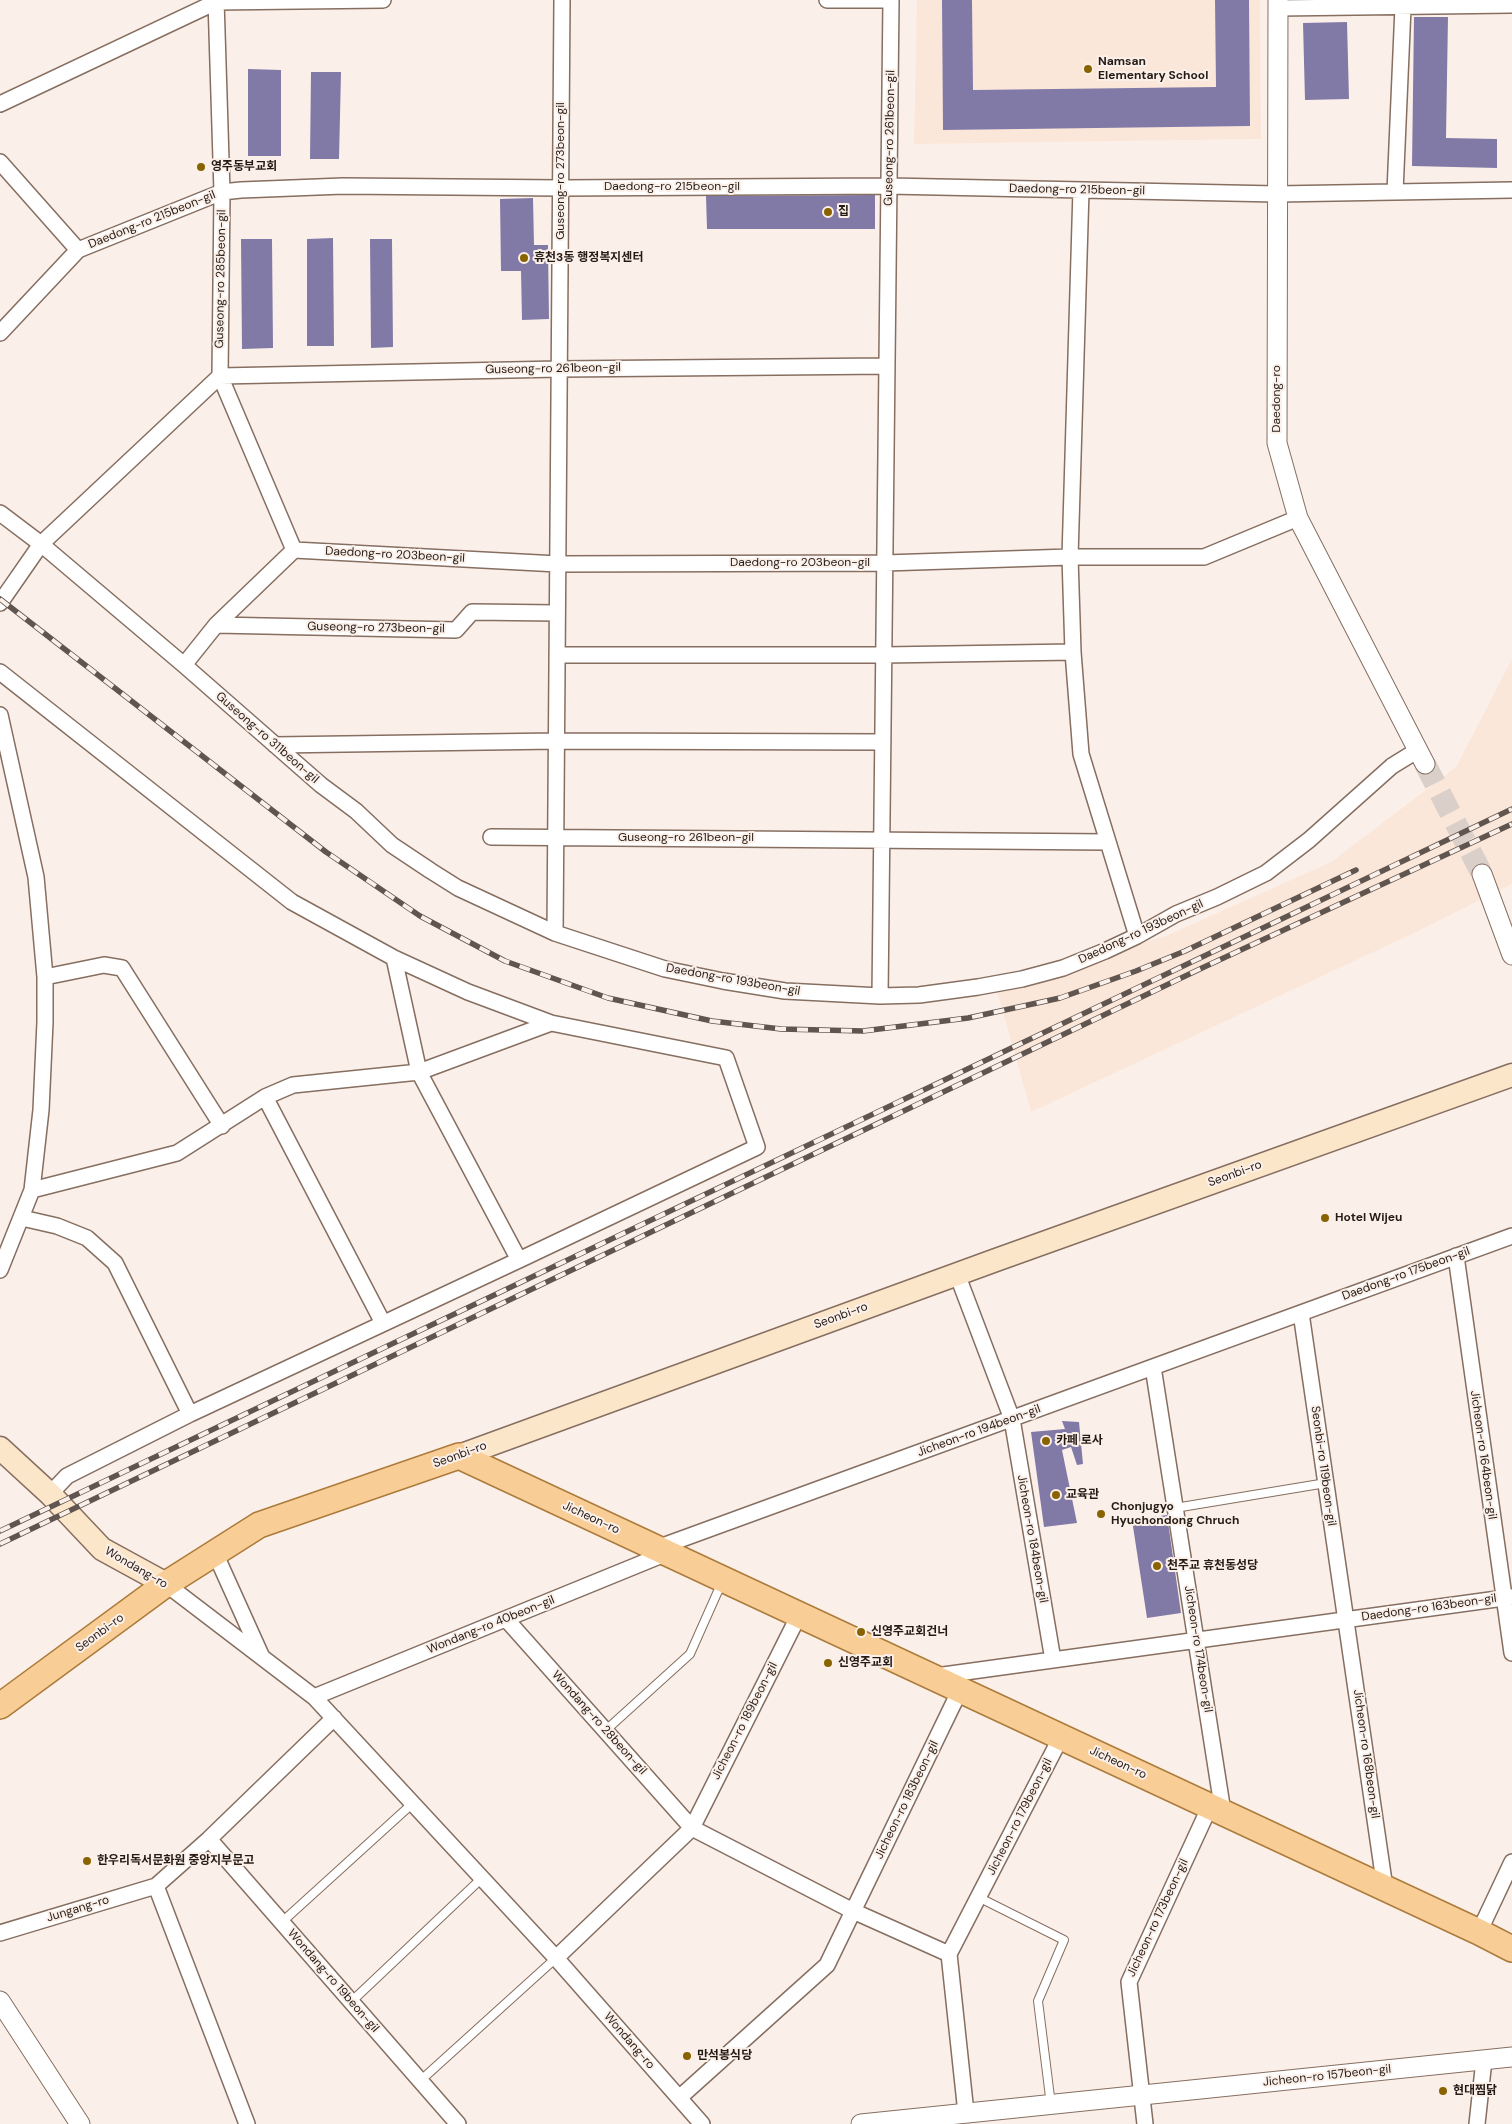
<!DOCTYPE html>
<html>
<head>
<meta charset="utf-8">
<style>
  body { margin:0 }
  canvas { display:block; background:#fbf0e9 }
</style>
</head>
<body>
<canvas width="1512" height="2124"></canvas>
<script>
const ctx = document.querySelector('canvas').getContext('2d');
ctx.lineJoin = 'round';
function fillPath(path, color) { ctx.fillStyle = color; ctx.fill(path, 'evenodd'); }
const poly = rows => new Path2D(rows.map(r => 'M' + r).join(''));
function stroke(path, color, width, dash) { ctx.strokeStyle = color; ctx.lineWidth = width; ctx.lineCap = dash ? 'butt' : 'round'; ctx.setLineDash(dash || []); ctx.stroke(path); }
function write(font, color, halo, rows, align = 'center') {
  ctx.font = font + ' "DM Sans","Noto Sans KR",sans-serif'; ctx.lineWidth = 4; ctx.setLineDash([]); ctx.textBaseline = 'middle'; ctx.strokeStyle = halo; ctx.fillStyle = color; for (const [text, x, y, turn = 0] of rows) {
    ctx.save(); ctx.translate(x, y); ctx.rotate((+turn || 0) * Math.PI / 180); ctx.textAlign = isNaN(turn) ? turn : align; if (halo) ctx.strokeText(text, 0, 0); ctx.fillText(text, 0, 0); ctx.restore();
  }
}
fillPath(poly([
  [917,0,1260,0,1261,139,914,144],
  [1512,659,1512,884,1410,935,1031,1112,995,984,1166,936,1331,862,1456,767]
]), '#fbe7da');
fillPath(poly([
  [942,0,972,0,973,90,1216,87,1215,0,1249,0,1250,126,943,130],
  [1414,17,1448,17,1446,138,1497,139,1497,168,1412,166],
  [1347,22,1349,99,1305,100,1303,23],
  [248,69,281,70,281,156,248,156],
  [311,72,341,72,339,159,310,159],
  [875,195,875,229,707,229,706,196],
  [533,198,534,245,548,245,549,319,522,320,521,271,501,271,500,199],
  [333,238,334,346,307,346,307,239],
  [241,239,272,239,273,348,242,349],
  [370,239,392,239,393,347,371,348],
  [1062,1421,1079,1422,1083,1464,1077,1465,1071,1447,1062,1450,1077,1523,1044,1527,1031,1432,1065,1429],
  [1167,1515,1181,1613,1147,1618,1132,1520]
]), '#817aa7');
stroke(poly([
  [1425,764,1482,874]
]), '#dbd0c9', 22, [22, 11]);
const service = poly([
  [1175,1508,1326,1483],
  [605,1731,690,1654,722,1582],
  [978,1897,1064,1940,1038,2001,1051,2105],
  [282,1922,413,1803],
  [351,2002,482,1878],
  [420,2081,556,1958]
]);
const minor = poly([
  [216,0,222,192,220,376,294,550],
  [827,0,891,0],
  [1278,8,1512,5],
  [0,104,216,2,383,0],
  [0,162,78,250],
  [1081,190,1070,557,1073,652,1081,754,1137,936],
  [1395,192,1403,7],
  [0,333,78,250,222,192,241,190,343,186,561,188,889,186,1277,194,1512,190],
  [0,513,41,544,184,665,321,785,356,811,392,845,431,871,458,888,555,933,665,969,723,981,785,991,880,996,919,995,978,987,1022,979,1063,968,1105,951,1137,936,1176,914,1217,897,1266,873,1309,840,1392,766,1418,750],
  [294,550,558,564,885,563,1070,557,1204,557,1298,518],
  [0,603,41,544,220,376,559,369,887,366],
  [216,625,456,630,472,612,557,613],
  [557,655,884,655,1073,652],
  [184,665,216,625,294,550],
  [0,672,292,902,394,958,468,992,551,1023,726,1058,757,1147,519,1260,419,1072,394,958],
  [0,715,36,877,45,977,45,1022,41,1110,32,1190,0,1270],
  [275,745,556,741,883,742],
  [491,837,1108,842],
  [555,933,562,0],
  [45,977,104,965,122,968,222,1126],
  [880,996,891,0],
  [32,1190,177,1153,265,1097],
  [22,1218,57,1226,87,1238,115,1263,190,1414],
  [1456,1256,1512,1653],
  [957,1274,1012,1419,1053,1660],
  [1301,1313,1385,1888],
  [383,1323,265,1097,293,1085,419,1072,551,1023],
  [1153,1367,1223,1812],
  [50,1494,67,1476,190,1414,519,1260],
  [657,1548,1512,1236],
  [215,1553,261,1655],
  [166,1584,314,1697,556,1958,702,2124],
  [506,1619,692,1828,853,1911,949,1954],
  [936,1676,1512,1597],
  [314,1697,667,1553],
  [209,1839,458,2124],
  [156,1886,247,2124],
  [1479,1932,1512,1862],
  [0,1933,156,1886,209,1839,334,1718],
  [556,1958,692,1828,799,1615],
  [679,2098,827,1965,960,1690],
  [966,2113,949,1954,1061,1737],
  [1145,2124,1129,1982,1210,1806],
  [1477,2124,1484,2060]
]);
const tertiary = poly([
  [1278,0,1277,443,1298,518,1425,764],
  [1482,874,1512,955],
  [0,2001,80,2124],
  [861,2124,1512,2057]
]);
const secondary = poly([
  [0,1448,50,1494,102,1549,166,1584],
  [459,1456,996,1260,1512,1075]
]);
const primary = poly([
  [0,1706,166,1584,259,1525,459,1456,1479,1932,1512,1949]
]);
stroke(service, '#866e60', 10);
stroke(minor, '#866e60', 18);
stroke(tertiary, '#866e60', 21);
stroke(secondary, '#866e60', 25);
stroke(primary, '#ac7a3b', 28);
stroke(service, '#fff', 8);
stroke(minor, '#fff', 15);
stroke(tertiary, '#fff', 19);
stroke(secondary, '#fce6ca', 22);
stroke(primary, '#f9ce96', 25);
const rail = poly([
  [0,599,326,852,420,916,505,961,608,998,712,1021,781,1029,863,1031,968,1018,1060,998,1136,971,1185,951,1356,870],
  [0,1531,1512,809],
  [0,1544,1202,968,1512,824]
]);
stroke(rail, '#60554f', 5.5);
stroke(rail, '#fbf0e9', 4, [11]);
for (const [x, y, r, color] of [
  [1088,69,5,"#896300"],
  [201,167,5,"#896300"],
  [828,212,5,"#896300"],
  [524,258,5,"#896300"],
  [1325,1218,5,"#896300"],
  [1046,1441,5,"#896300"],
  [1056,1495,5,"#896300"],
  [1101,1514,5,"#896300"],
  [1157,1566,5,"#896300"],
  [861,1632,5,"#896300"],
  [828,1663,5,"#896300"],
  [87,1861,5,"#896300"],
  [687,2056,5,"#896300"],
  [1443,2091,5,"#896300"]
]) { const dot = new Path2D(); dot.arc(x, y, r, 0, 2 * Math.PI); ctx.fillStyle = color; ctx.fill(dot); stroke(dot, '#fbf0e9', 2); }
write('bold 12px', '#251b15', '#fbf0e9', [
  ["Namsan",1098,62],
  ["Elementary School",1098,76],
  ["영주동부교회",211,167],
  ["집",838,212],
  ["휴천3동 행정복지센터",534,258],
  ["Hotel Wijeu",1335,1218],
  ["카페 로사",1056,1441],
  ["교육관",1066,1495],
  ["Chonjugyo",1111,1507],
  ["Hyuchondong Chruch",1111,1521],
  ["천주교 휴천동성당",1167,1566],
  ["신영주교회건너",871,1632],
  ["신영주교회",838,1663],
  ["한우리독서문화원 중앙지부문고",97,1861],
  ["만석봉식당",697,2056],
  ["현대찜닭",1453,2091]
], 'left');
write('12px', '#251b15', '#fbf0e9', [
  ["Guseong-ro 261beon-gil",890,138,-89],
  ["Guseong-ro 273beon-gil",561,171,-90],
  ["Daedong-ro 215beon-gil",672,187],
  ["Daedong-ro 215beon-gil",1077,190,1],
  ["Daedong-ro 215beon-gil",152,220,-22],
  ["Guseong-ro 285beon-gil",221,279,-89],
  ["Guseong-ro 261beon-gil",553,369,-1],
  ["Daedong-ro",1277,399,-90],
  ["Daedong-ro 203beon-gil",395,555,3],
  ["Daedong-ro 203beon-gil",800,563],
  ["Guseong-ro 273beon-gil",376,628,1],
  ["Guseong-ro 311beon-gil",267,738,41],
  ["Guseong-ro 261beon-gil",686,838],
  ["Daedong-ro 193beon-gil",1141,932,-25],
  ["Daedong-ro 193beon-gil",733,980,10],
  ["Seonbi-ro",1235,1174,-20],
  ["Daedong-ro 175beon-gil",1406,1274,-20],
  ["Seonbi-ro",841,1316,-20],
  ["Jicheon-ro 194beon-gil",979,1431,-20],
  ["Seonbi-ro",460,1455,-20],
  ["Jicheon-ro 164beon-gil",1483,1455,82],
  ["Seonbi-ro 119beon-gil",1323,1466,82],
  ["Jicheon-ro",591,1518,25],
  ["Jicheon-ro 184beon-gil",1032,1539,80],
  ["Wondang-ro",136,1568,30],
  ["Daedong-ro 163beon-gil",1429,1608,-8],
  ["Wondang-ro 40beon-gil",491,1625,-22],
  ["Seonbi-ro",100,1633,-36],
  ["Jicheon-ro 174beon-gil",1198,1649,81],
  ["Jicheon-ro 189beon-gil",745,1721,-63],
  ["Wondang-ro 28beon-gil",599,1723,48],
  ["Jicheon-ro 168beon-gil",1366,1754,82],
  ["Jicheon-ro",1118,1763,25],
  ["Jicheon-ro 183beon-gil",907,1800,-64],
  ["Jicheon-ro 179beon-gil",1020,1817,-63],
  ["Jungang-ro",78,1909,-17],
  ["Jicheon-ro 173beon-gil",1158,1918,-65],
  ["Wondang-ro 19beon-gil",333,1981,49],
  ["Wondang-ro",629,2041,49],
  ["Jicheon-ro 157beon-gil",1327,2076,-6]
]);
</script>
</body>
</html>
